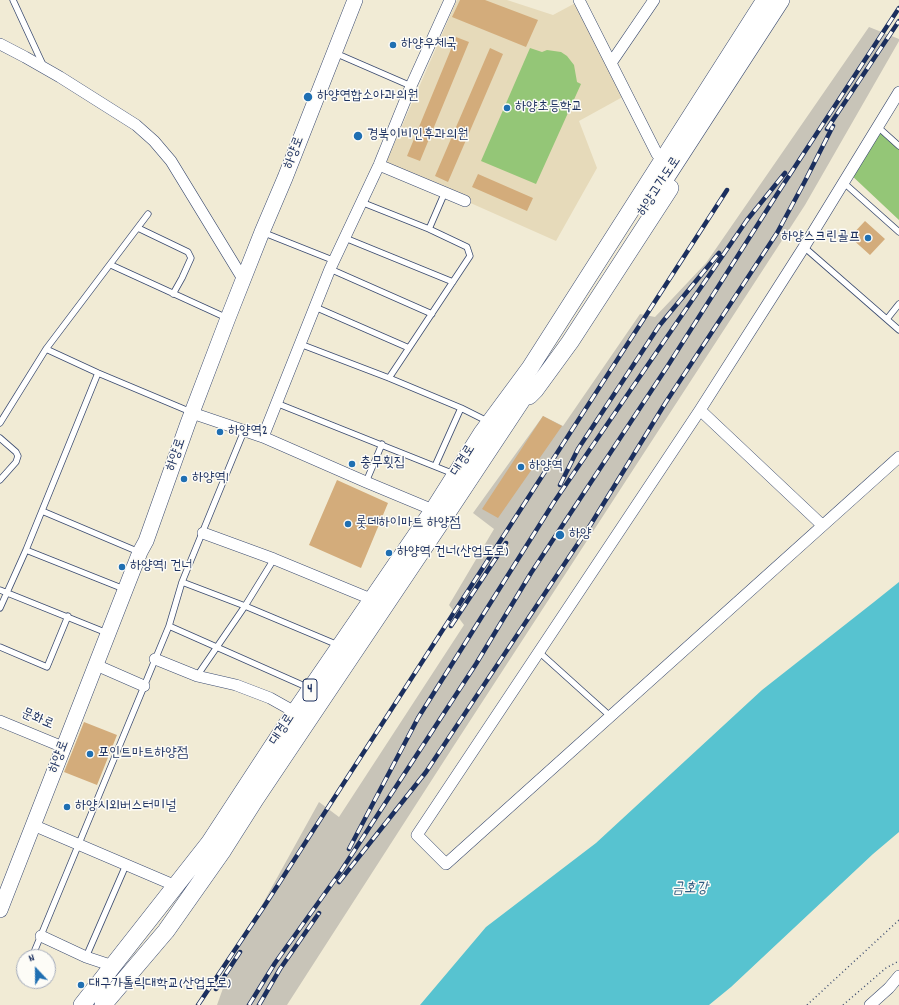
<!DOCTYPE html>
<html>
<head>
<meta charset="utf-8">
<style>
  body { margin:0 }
  #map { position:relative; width:899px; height:1005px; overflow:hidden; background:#f1ebd5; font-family:Dekko,sans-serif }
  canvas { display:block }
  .north { position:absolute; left:16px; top:949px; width:40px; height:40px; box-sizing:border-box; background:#fdfcf7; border:1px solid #a3aaba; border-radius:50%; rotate:338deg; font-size:11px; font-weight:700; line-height:16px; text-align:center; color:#1b2f5e }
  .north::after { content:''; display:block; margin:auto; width:14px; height:18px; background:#1f6fb2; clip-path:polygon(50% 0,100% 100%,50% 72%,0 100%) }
</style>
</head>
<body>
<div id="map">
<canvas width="899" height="1005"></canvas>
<div class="north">N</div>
</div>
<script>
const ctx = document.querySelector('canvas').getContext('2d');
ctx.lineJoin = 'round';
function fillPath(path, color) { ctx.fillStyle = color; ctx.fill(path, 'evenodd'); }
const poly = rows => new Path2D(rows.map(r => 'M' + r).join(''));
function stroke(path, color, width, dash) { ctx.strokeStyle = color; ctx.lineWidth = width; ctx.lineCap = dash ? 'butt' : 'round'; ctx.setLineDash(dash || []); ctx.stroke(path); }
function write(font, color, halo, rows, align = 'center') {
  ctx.font = font + ' Dekko,"Poor Story",sans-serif'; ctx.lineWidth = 3; ctx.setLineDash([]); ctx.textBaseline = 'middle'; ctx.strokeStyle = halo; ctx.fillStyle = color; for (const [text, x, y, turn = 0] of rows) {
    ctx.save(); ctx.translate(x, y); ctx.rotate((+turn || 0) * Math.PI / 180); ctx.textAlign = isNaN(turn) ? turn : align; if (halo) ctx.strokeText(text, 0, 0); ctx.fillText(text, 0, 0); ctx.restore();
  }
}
fillPath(poly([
  [457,0,507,0,553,15,581,0,628,94,579,121,597,168,556,241,385,165]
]), '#e6daba');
fillPath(poly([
  [869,27,899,39,899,41,805,205,453,747,287,1005,217,1005,236,952,319,802,339,817,464,625,449,605,494,529,473,513,543,416,563,426,640,314,655,317,706,263]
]), '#c8c4b8');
fillPath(poly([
  [530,48,542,52,547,50,561,52,567,56,574,65,577,82,581,84,536,184,481,161],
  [878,127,899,146,899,220,849,173]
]), '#94c677');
fillPath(poly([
  [899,582,899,832,873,854,731,987,709,1005,420,1005,486,927,596,843,762,690,874,602]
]), '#57c3d0');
fillPath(poly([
  [460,0,485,0,538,20,526,47,452,17],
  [456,37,469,42,420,161,407,156],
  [490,48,503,54,448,182,435,176],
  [478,174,533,198,527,211,472,187],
  [865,221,885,239,870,255,850,237],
  [543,416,562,426,498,518,482,509],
  [337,480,388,503,361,568,309,545],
  [84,722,117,735,97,785,64,772]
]), '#d3ac7b');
const lane = poly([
  [13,0,43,65],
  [335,53,411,86],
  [878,127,899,146],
  [843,182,899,232],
  [361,202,429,229,445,192],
  [138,228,188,252,191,258,182,278,173,294],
  [262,232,335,261],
  [345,238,453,282],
  [804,247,899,330],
  [111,265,227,318],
  [330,269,432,314],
  [315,307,409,348],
  [887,319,899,304],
  [300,344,389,378,461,408,485,420],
  [46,349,98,373,191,412],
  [389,378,470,256,467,247,429,229],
  [276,403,454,474],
  [0,423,46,349,148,214],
  [0,438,16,452,18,456,16,462,0,480],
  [435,466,461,408],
  [366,482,382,444],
  [42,511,139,552],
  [26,550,124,589],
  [182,582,245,606,338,645],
  [0,590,107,633],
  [0,608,26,550,98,373],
  [169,626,309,688],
  [0,647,47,667,68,616],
  [539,652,610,716],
  [197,676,245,606,274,559],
  [32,957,169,626,182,582,244,431],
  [86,957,126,865]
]);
const street = poly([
  [579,0,657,154],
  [0,44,25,57,60,77,136,125,154,141,171,161,243,279],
  [611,63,654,0],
  [899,92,804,247,700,410,417,835,446,864,899,457],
  [379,165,465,201],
  [700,410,822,525],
  [192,413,263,437,366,482,438,512],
  [263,437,330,269,379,165,411,86,450,0],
  [203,533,274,559,371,599],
  [155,659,197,676,236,685,270,698,295,712],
  [96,665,144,686],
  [0,721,63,747],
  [33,825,176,886],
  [41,936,86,957,113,966],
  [870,1005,889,988,899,976]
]);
const secondary = poly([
  [0,910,140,552,146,541,188,423,228,318,262,232,285,178,355,0]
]);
const primary = poly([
  [654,196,781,0],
  [529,396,535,390,570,342,670,188],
  [82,1005,210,842,295,712,434,509,482,433,530,368,765,0],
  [103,1005,166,931,223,850,256,798,445,516,533,383]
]);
stroke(lane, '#3b4b70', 7);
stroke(street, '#3b4b70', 12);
stroke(secondary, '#3b4b70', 16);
stroke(primary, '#3b4b70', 18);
stroke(poly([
  [807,1005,899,920],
  [843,1005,886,968,899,961]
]), '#3b4b70', 1.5, [1, 3]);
stroke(lane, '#fff', 5.5);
stroke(street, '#fff', 11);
stroke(secondary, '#fff', 15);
stroke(primary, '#fff', 17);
const rail = poly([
  [827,129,899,21],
  [560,485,578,449,659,326,719,253],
  [451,626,506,543],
  [349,849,418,718,554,502,747,220,785,173],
  [339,882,426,772,591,524,666,402,777,233,804,183,833,126],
  [216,989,240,952],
  [198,1005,265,905,727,190],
  [249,1005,275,963,341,871,476,664,531,573,667,367,781,188,899,8],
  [259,1005,280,969,319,913]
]);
stroke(rail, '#1b2f5e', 4.5);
stroke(rail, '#fdfcf7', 3, [9]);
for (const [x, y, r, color] of [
  [393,45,4,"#1f6fb2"],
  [308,97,5,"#1f6fb2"],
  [507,108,4,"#1f6fb2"],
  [358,136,5,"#1f6fb2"],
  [868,238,4,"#1f6fb2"],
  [220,432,4,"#1f6fb2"],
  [352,464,4,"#1f6fb2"],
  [521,467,4,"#1f6fb2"],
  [184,479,4,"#1f6fb2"],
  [348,524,4,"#1f6fb2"],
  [560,535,5,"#1f6fb2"],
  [389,553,4,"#1f6fb2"],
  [122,567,4,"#1f6fb2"],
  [90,754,4,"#1f6fb2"],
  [67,807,4,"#1f6fb2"],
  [81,985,4,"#1f6fb2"]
]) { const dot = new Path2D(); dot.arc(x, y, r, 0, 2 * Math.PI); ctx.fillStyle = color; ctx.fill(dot); stroke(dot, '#fdfcf7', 1.5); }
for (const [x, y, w] of [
  [310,690,14]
]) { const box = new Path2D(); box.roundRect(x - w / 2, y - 11, w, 22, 3); ctx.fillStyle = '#fdfcf7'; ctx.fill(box); stroke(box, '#1b2f5e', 1); }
write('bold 13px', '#1b2f5e', null, [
  ["4",310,690]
]);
write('14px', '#1b2f5e', '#fdfcf7', [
  ["하양우체국",401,45],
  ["하양연합소아과의원",317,97],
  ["하양초등학교",515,108],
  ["경북이비인후과의원",367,136],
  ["하양스크린골프",860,238,"right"],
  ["하양역2",228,432],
  ["충무횟집",360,464],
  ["하양역",529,467],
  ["하양역1",192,479],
  ["롯데하이마트 하양점",356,524],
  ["하양",569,535],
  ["하양역 건너(산업도로)",397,553],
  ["하양역1 건너",130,567],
  ["포인트마트하양점",98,754],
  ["하양시외버스터미널",75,807],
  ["대구가톨릭대학교(산업도로)",89,985]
], 'left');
write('14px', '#1b2f5e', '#fdfcf7', [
  ["하양로",295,153,-69],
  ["하양고가도로",660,187,-57],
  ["하양로",177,455,-71],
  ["대경로",464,461,-58],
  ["문화로",37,720,23],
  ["대경로",283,730,-57],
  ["하양로",60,757,-69]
]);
write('italic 15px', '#2d5b80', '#fdfcf7', [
  ["금호강",690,890]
]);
</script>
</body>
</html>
